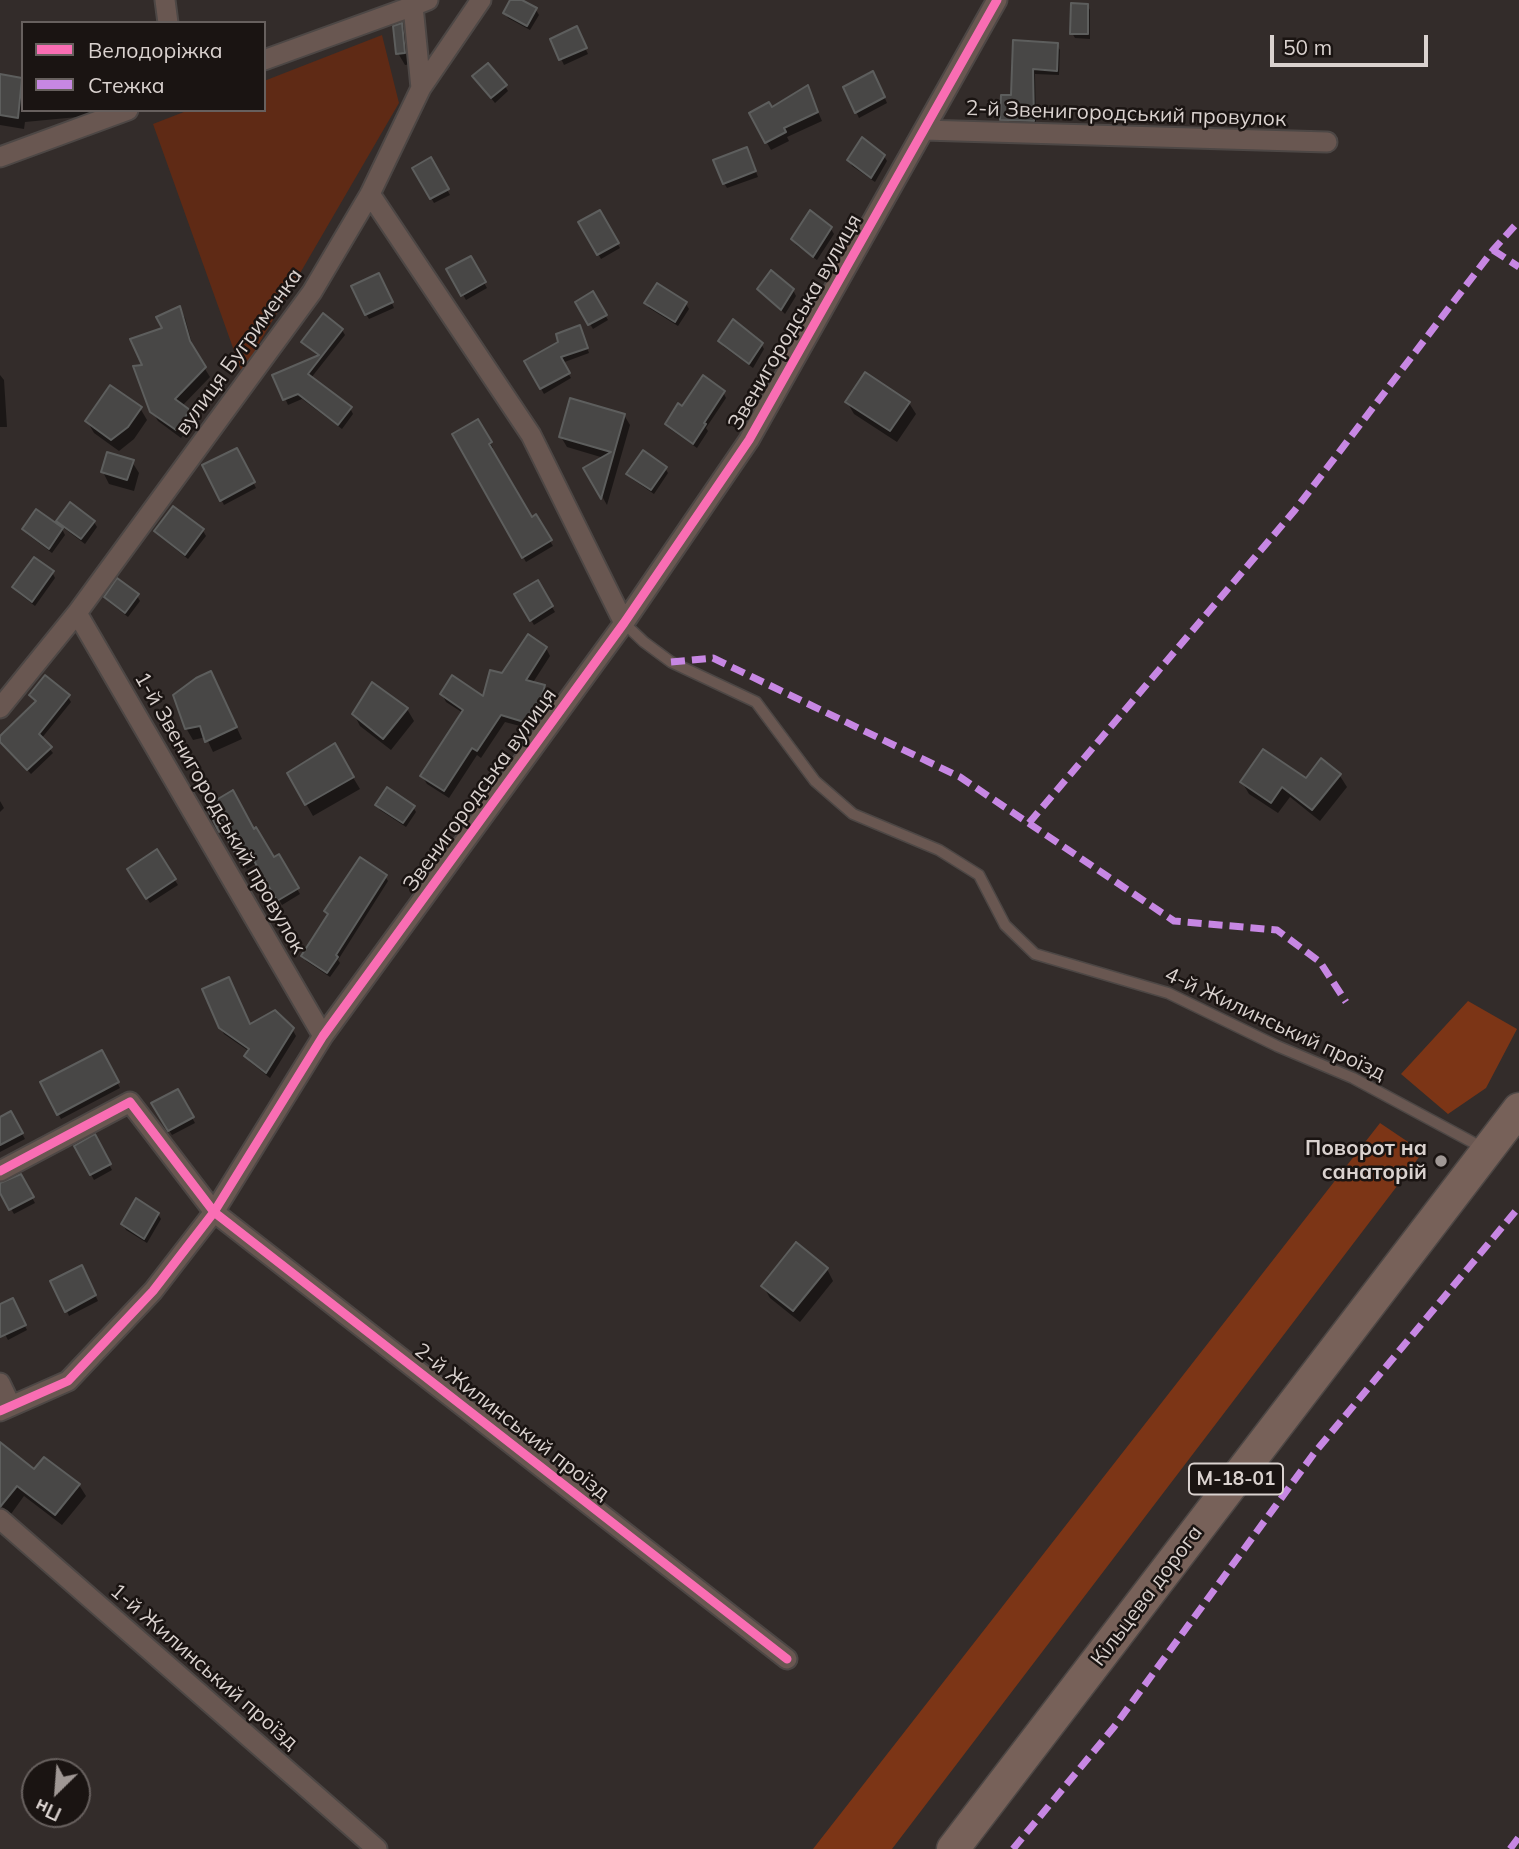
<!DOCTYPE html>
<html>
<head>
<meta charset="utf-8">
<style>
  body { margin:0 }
  #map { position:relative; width:1519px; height:1849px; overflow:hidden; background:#332c2a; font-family:Mulish,sans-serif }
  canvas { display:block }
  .legend { position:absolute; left:21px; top:21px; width:245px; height:91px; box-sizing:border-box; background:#1a1412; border:2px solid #67605e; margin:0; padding:9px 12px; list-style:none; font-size:21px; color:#dad2cf }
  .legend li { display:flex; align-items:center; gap:14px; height:35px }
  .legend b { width:35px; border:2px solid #67605e }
  .north { position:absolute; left:21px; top:1758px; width:70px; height:70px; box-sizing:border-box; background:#1a1412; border:2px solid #67605e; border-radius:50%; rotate:205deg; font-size:19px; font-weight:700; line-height:28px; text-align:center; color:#dad2cf }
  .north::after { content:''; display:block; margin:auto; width:24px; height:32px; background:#a09895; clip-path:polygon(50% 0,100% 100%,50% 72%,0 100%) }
  .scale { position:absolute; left:1270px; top:35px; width:158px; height:32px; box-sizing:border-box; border:4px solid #dad2cf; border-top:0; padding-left:9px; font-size:21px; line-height:24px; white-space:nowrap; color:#dad2cf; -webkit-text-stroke:5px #1a1412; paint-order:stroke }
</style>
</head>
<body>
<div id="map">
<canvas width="1519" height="1849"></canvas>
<ul class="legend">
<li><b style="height:9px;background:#f96db3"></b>Велодоріжка</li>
<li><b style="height:9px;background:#c787e3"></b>Стежка</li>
</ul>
<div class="north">Пн</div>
<div class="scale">50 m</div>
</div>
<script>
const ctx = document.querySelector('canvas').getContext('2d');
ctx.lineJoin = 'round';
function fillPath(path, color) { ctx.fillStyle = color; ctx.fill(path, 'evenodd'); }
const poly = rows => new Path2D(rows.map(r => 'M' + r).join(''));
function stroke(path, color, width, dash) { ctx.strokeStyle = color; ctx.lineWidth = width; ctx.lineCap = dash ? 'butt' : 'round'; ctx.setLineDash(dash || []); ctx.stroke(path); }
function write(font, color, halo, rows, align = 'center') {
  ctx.font = font + ' Mulish,sans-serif'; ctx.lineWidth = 5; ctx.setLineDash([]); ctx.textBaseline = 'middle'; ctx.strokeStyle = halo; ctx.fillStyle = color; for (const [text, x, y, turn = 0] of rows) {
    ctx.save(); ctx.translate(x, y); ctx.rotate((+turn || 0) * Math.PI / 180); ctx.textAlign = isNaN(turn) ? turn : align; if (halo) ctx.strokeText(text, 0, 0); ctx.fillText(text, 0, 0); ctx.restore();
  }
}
fillPath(poly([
  [382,35,399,103,242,373,153,124,189,110,264,110,264,81]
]), '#5f2a15');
fillPath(poly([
  [1468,1001,1517,1029,1486,1088,1448,1114,1401,1074],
  [1380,1123,1423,1152,892,1849,813,1849]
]), '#7c3516');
fillPath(poly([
  [512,0,518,0,536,10,539,15,530,30,508,18,505,13],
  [1087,5,1090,10,1090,39,1075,38,1072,33],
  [402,25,408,36,411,64,405,65,398,53],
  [579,34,588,54,564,65,552,40],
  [1014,42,1057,45,1060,50,1059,75,1035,74,1036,126,1005,125,1002,120,1013,97],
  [0,75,23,78,23,110,108,110,109,114,25,122,24,129,0,125],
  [474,77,505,86,508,91,495,103],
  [876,78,887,103,859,118,845,87],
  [807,87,822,121,787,137,789,141,771,150,751,114,772,109],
  [749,154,758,177,727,188,724,183],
  [884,156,887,161,875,182,852,166,849,160],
  [431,160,450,195,434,203,415,169],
  [600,212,620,248,601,259,581,223],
  [831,229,834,234,817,260,796,245,793,239],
  [470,258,487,288,466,300,449,270],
  [382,280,394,308,369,319,366,314],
  [657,286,686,304,689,309,678,326,649,308,646,303],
  [760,289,793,290,796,296,785,314],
  [593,294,608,320,593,329,577,302],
  [180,309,185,318,194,351,210,377,182,406,189,411,194,420,181,438,158,421,152,411,144,366,165,329],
  [342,330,345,335,311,378,350,408,353,414,342,429,302,399,288,405,275,376,319,357,303,342],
  [582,333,589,353,562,363,571,378,544,394,526,362],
  [720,342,761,344,764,349,753,368,724,347],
  [0,375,4,380,7,427,0,427],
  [723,392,726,398,706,428,708,431,697,448,670,429,667,424,682,409],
  [847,402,909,403,916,414,897,442,854,414],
  [140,408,147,420,134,439,119,451,94,433,87,421],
  [624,415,630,425,607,505,586,468,604,458,567,447,561,437],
  [478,421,493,448,490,449,531,519,535,516,553,546,526,562,454,435],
  [237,450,256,488,224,505,204,465],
  [132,462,139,473,134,491,109,484,103,472],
  [665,468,668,473,654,494,632,479,629,474],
  [58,521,94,522,97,527,85,544,61,526],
  [24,529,62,529,65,535,52,553,27,534],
  [156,531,203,531,206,536,188,559,159,536],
  [52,572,55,578,35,606,17,592,14,587],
  [537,582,555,612,534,625,516,595],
  [137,596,140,601,128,617,109,602,106,597],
  [546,648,550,656,532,684,544,687,548,695,538,732,534,730,545,691,542,691,531,729,505,722,481,758,477,755,449,798,427,784,422,776,463,713,446,702,442,694,484,699,503,675],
  [217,685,242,739,213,752,206,737,193,740,186,728],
  [373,685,407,709,414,721,391,750,360,726,354,714],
  [31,695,68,697,71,702,41,739,53,753,31,774,0,740,37,703],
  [334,746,360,789,313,816,289,774],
  [1321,761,1340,776,1347,787,1320,821,1290,797,1278,813,1249,794,1242,782,1306,780],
  [0,801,4,808,0,812],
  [377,805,413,807,416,812,406,827,380,810],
  [208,807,253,831,273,860,278,857,300,894,282,905,257,863,247,869,226,834,223,836],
  [156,851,178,885,150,903,129,870],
  [385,876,388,881,338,960,340,963,330,977,306,961,303,956,329,916,326,911],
  [250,1026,292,1029,296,1036,270,1078,250,1062,246,1056,250,1052,224,1034,220,1027],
  [102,1052,120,1088,61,1119,42,1083],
  [177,1091,195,1123,172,1135,153,1104],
  [11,1113,25,1139,0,1152,0,1119],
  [94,1137,112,1170,94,1180,76,1147],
  [20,1176,35,1203,14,1214,0,1190,0,1185],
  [158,1214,161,1219,147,1243,126,1230,123,1224],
  [827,1269,833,1281,800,1322,770,1298,763,1286],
  [84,1272,98,1301,69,1316,67,1311],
  [12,1300,27,1330,8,1340,0,1325,0,1306],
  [0,1444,34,1471,79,1485,86,1496,62,1525,24,1496,11,1514,0,1505]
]), '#0007');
const building = poly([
  [510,0,522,0,537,8,527,26,503,13,510,0],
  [1071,3,1088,4,1088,34,1070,34,1071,3],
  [402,23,405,53,396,54,393,26,402,23],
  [577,26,587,48,559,60,550,39,577,26],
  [1013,40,1058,43,1057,71,1033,69,1034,121,1000,120,1001,95,1011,95,1013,40],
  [488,63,507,85,491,98,472,76,488,63],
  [873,71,885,97,855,113,843,87,873,71],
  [0,74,22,78,18,118,0,115,0,74],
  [808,85,818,112,784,128,786,132,765,143,749,113,769,102,772,107,808,85],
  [862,137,885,155,871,178,847,160,862,137],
  [747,147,756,171,723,184,713,160,747,147],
  [431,157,449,189,430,199,412,168,431,157],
  [600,210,619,243,597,255,578,222,600,210],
  [810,210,832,227,813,257,791,239,810,210],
  [471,256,486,282,461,296,446,269,471,256],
  [771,270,794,289,781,310,757,289,771,270],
  [379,273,393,302,365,315,351,286,379,273],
  [657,283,687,302,675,322,644,303,657,283],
  [593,291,607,315,588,325,575,302,593,291],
  [180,306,190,341,206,367,175,399,190,410,176,430,150,412,133,366,142,365,130,339,162,328,156,317,180,306],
  [323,313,343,329,308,374,352,407,338,425,298,394,283,400,272,375,319,355,301,342,323,313],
  [733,319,763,343,749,364,718,341,733,319],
  [580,325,588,348,561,357,570,373,540,389,524,361,558,342,556,334,580,325],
  [865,372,910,402,890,431,845,402,865,372],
  [703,375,725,391,704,423,706,424,693,444,665,424,678,403,682,406,703,375],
  [110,385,142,407,128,427,111,440,85,421,110,385],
  [570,398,625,414,601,499,583,468,611,452,559,437,570,398],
  [478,419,492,442,489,444,532,517,536,514,552,540,522,558,452,434,478,419],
  [237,448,255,482,220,501,202,465,237,448],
  [643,450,667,467,651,490,626,474,643,450],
  [107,452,134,460,127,480,101,472,107,452],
  [70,502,95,521,81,539,56,521,70,502],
  [173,506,204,529,185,555,154,531,173,506],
  [36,509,63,528,49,549,22,529,36,509],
  [34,557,54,571,32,602,12,587,34,557],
  [117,578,139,594,125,613,104,597,117,578],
  [538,580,553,606,530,621,514,594,538,580],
  [528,634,547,647,526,680,545,685,534,725,501,715,477,751,472,748,444,791,420,776,463,710,440,694,452,675,483,696,490,670,502,673,528,634],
  [211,671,237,727,205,742,200,726,185,729,173,695,196,678,211,671],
  [45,675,70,695,39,734,52,747,27,770,0,742,0,736,36,701,29,695,45,675],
  [372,682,408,708,383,739,352,714,372,682],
  [335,743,354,777,305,805,287,773,335,743],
  [1263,749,1306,778,1321,758,1341,774,1312,810,1282,787,1271,803,1240,782,1263,749],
  [387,787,415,806,403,823,375,805,387,787],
  [233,790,254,829,256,827,274,857,279,854,299,888,277,901,253,859,242,865,222,830,219,832,206,806,233,790],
  [157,849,176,879,146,899,127,869,157,849],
  [360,857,387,875,336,955,338,957,327,973,301,956,328,914,324,911,360,857],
  [229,977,250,1024,275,1010,294,1028,266,1073,244,1056,249,1049,219,1028,202,989,229,977],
  [102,1050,119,1082,57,1115,40,1082,102,1050],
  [178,1089,194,1117,168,1131,151,1103,178,1089],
  [11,1111,23,1133,0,1145,0,1117,11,1111],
  [95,1134,111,1164,90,1175,74,1146,95,1134],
  [21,1174,34,1197,9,1210,0,1193,0,1183,21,1174],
  [136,1198,159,1213,144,1239,121,1224,136,1198],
  [796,1242,828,1268,793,1311,761,1286,796,1242],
  [82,1265,96,1295,65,1312,50,1281,82,1265],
  [13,1298,26,1325,0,1337,0,1304,13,1298],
  [0,1442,34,1469,44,1457,80,1484,55,1515,17,1486,0,1507,0,1442]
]);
fillPath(building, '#484746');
stroke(building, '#5d5e5d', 2);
const service = poly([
  [624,623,644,642,671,662,756,702,815,781,853,814,939,850,979,875,1005,925,1035,954,1168,993,1277,1046,1353,1078,1485,1149]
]);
const minor = poly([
  [165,0,168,23],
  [264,60,413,6],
  [421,88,413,6,428,0],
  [924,130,1327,142],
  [0,157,128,110],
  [370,194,531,435,624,623],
  [77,613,323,1036],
  [0,708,77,613,312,292,370,194,421,88,481,0],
  [0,1171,130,1102,214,1212,787,1659],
  [0,1383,11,1406],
  [0,1411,68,1381,153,1291,214,1212,323,1036,624,623,749,440,997,0],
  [0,1519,377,1849]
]);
const trunk = poly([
  [953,1849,1519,1109]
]);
stroke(service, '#4d4745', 13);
stroke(minor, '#4d4745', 23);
stroke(trunk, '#4d4745', 35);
stroke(service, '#695751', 10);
stroke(minor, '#695751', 19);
stroke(trunk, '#776159', 32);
stroke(poly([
  [1493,250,1519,267],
  [671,662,713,658,960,777,1174,921,1277,930,1320,962,1346,1002],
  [1029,823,1295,510,1493,250,1519,221],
  [1013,1849,1114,1727,1315,1452,1519,1207],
  [1510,1849,1519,1837]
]), '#c787e3', 7, [14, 7]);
stroke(poly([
  [0,1171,130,1102,214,1212,787,1659],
  [0,1411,68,1381,153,1291,214,1212,323,1036,624,623,749,440,997,0]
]), '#f96db3', 9);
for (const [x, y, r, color] of [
  [1441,1161,7,"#a09895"]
]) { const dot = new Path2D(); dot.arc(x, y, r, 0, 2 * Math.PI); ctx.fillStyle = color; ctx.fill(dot); stroke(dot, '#1a1412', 2.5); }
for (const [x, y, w] of [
  [1236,1479,94]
]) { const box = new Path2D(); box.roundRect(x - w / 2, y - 15.5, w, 31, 5); ctx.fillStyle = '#1a1412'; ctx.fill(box); stroke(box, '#dad2cf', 2); }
write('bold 19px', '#dad2cf', null, [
  ["М-18-01",1236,1479]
]);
write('21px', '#dad2cf', '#1a1412', [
  ["2-й Звенигородський провулок",1126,114,2],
  ["Звенигородська вулиця",795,322,-60],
  ["вулиця Бугрименка",239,352,-54],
  ["Звенигородська вулиця",480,790,-54],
  ["1-й Звенигородський провулок",220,813,60],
  ["4-й Жилинський проїзд",1275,1024,25],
  ["2-й Жилинський проїзд",512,1422,38],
  ["Кільцева дорога",1147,1596,-53],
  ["1-й Жилинський проїзд",204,1667,41]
]);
write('bold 21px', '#dad2cf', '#1a1412', [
  ["Поворот на",1427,1149],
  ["санаторій",1427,1173]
], 'right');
</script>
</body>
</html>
